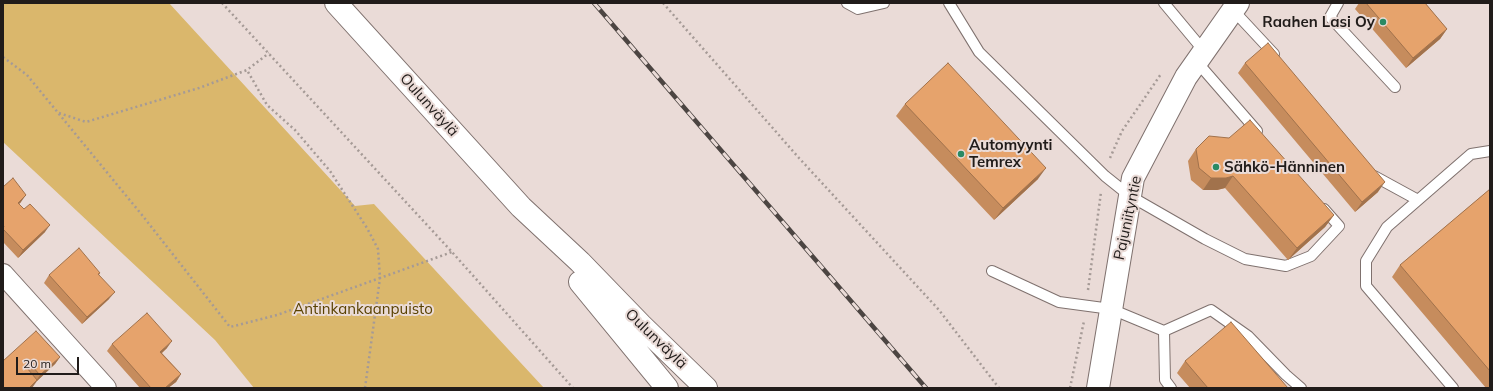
<!DOCTYPE html>
<html>
<head>
<meta charset="utf-8">
<style>
  body { margin:0 }
  #map { position:relative; width:1493px; height:391px; overflow:hidden; background:#eadbd7; font-family:Mulish,sans-serif }
  canvas { display:block }
  .frame { position:absolute; inset:0; border:4px solid #211c1a; pointer-events:none }
  .scale { position:absolute; left:16px; top:357px; width:63px; height:18px; box-sizing:border-box; border:2px solid #211c1a; border-top:0; padding-left:5px; font-size:12px; line-height:14px; white-space:nowrap; color:#211c1a; -webkit-text-stroke:3px #eadbd7; paint-order:stroke }
</style>
</head>
<body>
<div id="map">
<canvas width="1493" height="391"></canvas>
<div class="frame"></div>
<div class="scale">20 m</div>
</div>
<script>
const ctx = document.querySelector('canvas').getContext('2d');
ctx.lineJoin = 'round';
function fillPath(path, color) { ctx.fillStyle = color; ctx.fill(path, 'evenodd'); }
const poly = rows => new Path2D(rows.map(r => 'M' + r).join(''));
function stroke(path, color, width, dash) { ctx.strokeStyle = color; ctx.lineWidth = width; ctx.lineCap = dash ? 'butt' : 'round'; ctx.setLineDash(dash || []); ctx.stroke(path); }
function write(font, color, halo, rows, align = 'center') {
  ctx.font = font + ' Mulish,sans-serif'; ctx.lineWidth = 4; ctx.setLineDash([]); ctx.textBaseline = 'middle'; ctx.strokeStyle = halo; ctx.fillStyle = color; for (const [text, x, y, turn = 0] of rows) {
    ctx.save(); ctx.translate(x, y); ctx.rotate((+turn || 0) * Math.PI / 180); ctx.textAlign = isNaN(turn) ? turn : align; if (halo) ctx.strokeText(text, 0, 0); ctx.fillText(text, 0, 0); ctx.restore();
  }
}
fillPath(poly([
  [3,3,169,3,355,206,374,204,544,388,254,388,215,340,3,142]
]), '#dab76c');
const service = poly([
  [847,3,858,9,884,3],
  [949,3,979,52,1105,176,1130,196,1205,239,1245,259,1286,266,1311,256,1339,226,1324,209],
  [1164,3,1204,51],
  [1338,3,1330,17,1395,87],
  [1233,10,1274,54],
  [1197,62,1257,131],
  [1374,176,1418,200],
  [992,271,1059,302,1111,309,1164,331,1211,310,1248,336,1286,375,1301,388],
  [1164,331,1165,380,1171,388],
  [1453,388,1366,286,1366,261,1387,227,1471,154,1490,151]
]);
const minor = poly([
  [3,274,106,388]
]);
const tertiary = poly([
  [1098,388,1133,178,1186,77,1238,3]
]);
const secondary = poly([
  [336,3,521,207,580,262,641,325,706,388],
  [580,282,667,388]
]);
stroke(service, '#7f716e', 12);
stroke(minor, '#7f716e', 22);
stroke(tertiary, '#7f716e', 24);
stroke(secondary, '#7f716e', 24);
stroke(poly([
  [222,3,452,252,573,388],
  [663,3,799,158,939,310,999,388],
  [3,57,27,75,142,215,230,327,277,315,380,278,378,249,367,228,330,171,295,130,267,105,247,70],
  [59,113,86,122,199,88,247,70,269,53],
  [1110,158,1122,131,1161,74],
  [1088,290,1101,192],
  [365,388,380,278,452,252],
  [1070,388,1084,321]
]), '#a59a96', 2.5, [2, 3]);
stroke(service, '#fff', 10);
stroke(minor, '#fff', 20);
stroke(tertiary, '#fff', 22);
stroke(secondary, '#fff', 22);
const rail = poly([
  [594,3,926,388]
]);
stroke(rail, '#4c4542', 4.5);
stroke(rail, '#eadbd7', 3, [9]);
fillPath(poly([
  [1359,3,1425,3,1447,29,1440,39,1406,68,1355,9],
  [1245,63,1378,192,1355,212,1238,73],
  [905,104,1038,179,994,220,896,116],
  [1196,149,1334,215,1325,227,1288,260,1225,188,1217,190,1203,190,1191,180,1188,161],
  [3,187,21,202,19,204,45,232,18,258,3,242],
  [1490,189,1490,388,1486,388,1392,277,1400,265],
  [100,273,99,275,109,299,82,324,44,283,49,275],
  [112,344,167,348,162,353,181,374,176,382,168,388,140,388,107,351],
  [60,357,55,364,37,381,3,361],
  [1185,361,1288,388,1190,388,1177,373]
]), '#c68c5d');
fillPath(poly([
  [1447,29,1440,39,1406,68,1413,58],
  [1046,168,1038,179,994,220,1003,208],
  [1233,176,1225,188,1217,190,1203,190,1211,178],
  [1385,182,1378,192,1355,212,1362,202],
  [26,195,21,202,13,210,18,203],
  [1334,215,1325,227,1288,260,1297,248],
  [50,225,45,232,18,258,23,250],
  [115,292,109,299,82,324,87,317],
  [172,341,167,348,155,359,160,352],
  [60,357,55,364,37,381,32,388,29,388,36,381,40,375],
  [181,374,176,382,168,388,165,388]
]), '#a1724c');
const building = poly([
  [1366,3,1425,3,1447,29,1413,58,1366,3],
  [1268,43,1385,182,1362,202,1245,63,1268,43],
  [948,63,1046,168,1003,208,905,104,948,63],
  [1250,120,1334,215,1297,248,1233,176,1226,178,1211,178,1199,168,1196,149,1209,136,1229,138,1250,120],
  [13,178,26,195,18,203,24,209,30,204,50,225,23,250,3,229,4,226,3,225,3,187,13,178],
  [1490,189,1490,371,1400,265,1490,189],
  [79,248,100,273,98,274,115,292,87,317,49,275,79,248],
  [147,313,172,341,160,352,181,374,165,388,151,388,112,344,147,313],
  [1231,322,1288,388,1208,388,1185,361,1231,322],
  [36,331,60,357,40,375,31,365,27,368,37,380,29,388,3,388,3,361,36,331]
]);
fillPath(building, '#e6a36c');
stroke(building, '#a1724c', 1);
for (const [x, y, r, color] of [
  [1383,22,4,"#298a64"],
  [961,154,4,"#298a64"],
  [1216,167,4,"#298a64"]
]) { const dot = new Path2D(); dot.arc(x, y, r, 0, 2 * Math.PI); ctx.fillStyle = color; ctx.fill(dot); stroke(dot, '#eadbd7', 1.5); }
write('bold 15px', '#211c1a', '#eadbd7', [
  ["Raahen Lasi Oy",1375,22,"right"],
  ["Automyynti",969,145],
  ["Temrex",969,162],
  ["Sähkö-Hänninen",1224,167]
], 'left');
write('15px', '#211c1a', '#eadbd7', [
  ["Oulunväylä",429,105,48],
  ["Pajuniityntie",1128,218,-78],
  ["Oulunväylä",656,339,44]
]);
write('15px', '#594100', '#eadbd7', [
  ["Antinkankaanpuisto",363,309]
]);
</script>
</body>
</html>
